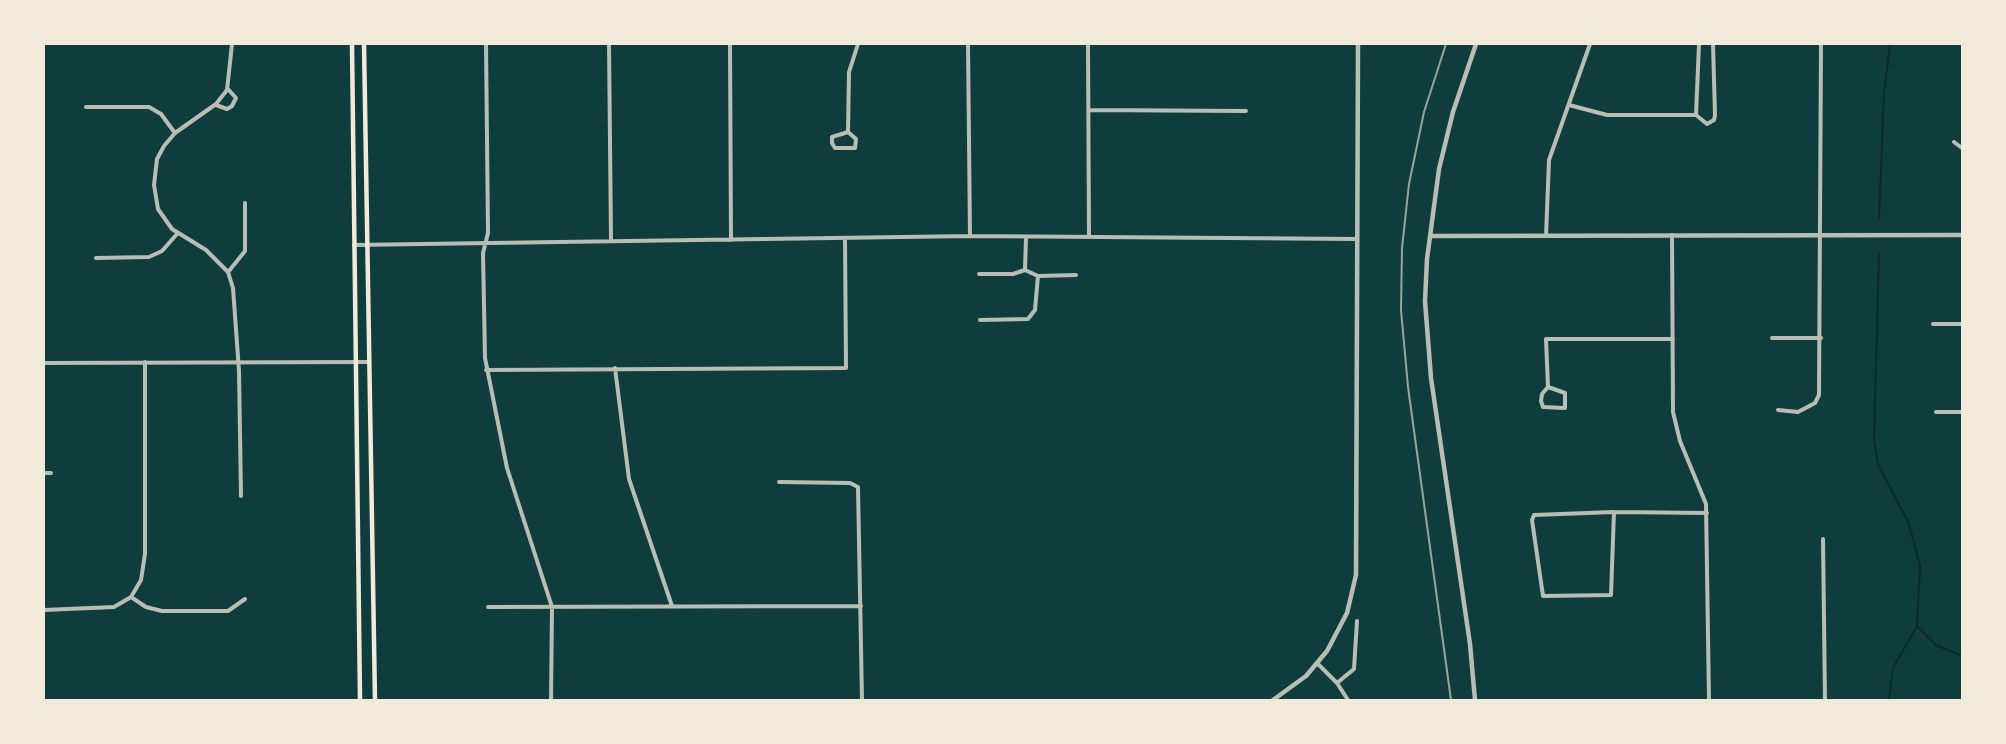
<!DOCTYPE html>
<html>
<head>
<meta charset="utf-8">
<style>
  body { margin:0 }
  #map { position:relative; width:2006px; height:744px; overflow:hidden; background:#0f3d3e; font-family:Georgia,serif }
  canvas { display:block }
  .frame { position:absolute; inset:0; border:45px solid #f1e9da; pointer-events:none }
</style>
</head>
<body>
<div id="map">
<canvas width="2006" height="744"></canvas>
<div class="frame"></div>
</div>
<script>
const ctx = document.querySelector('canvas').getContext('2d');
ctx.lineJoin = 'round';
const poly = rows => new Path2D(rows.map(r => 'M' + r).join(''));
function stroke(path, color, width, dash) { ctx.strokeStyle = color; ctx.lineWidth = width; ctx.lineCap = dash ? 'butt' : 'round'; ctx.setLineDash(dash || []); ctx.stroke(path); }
stroke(poly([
  [1879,218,1884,94,1890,44],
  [1879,254,1874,440,1878,464,1909,524,1920,566,1917,626,1893,668,1889,700],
  [1917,626,1936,645,1962,656]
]), '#0a2a2b', 2);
stroke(poly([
  [232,44,227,90,216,104,175,133,164,146,157,159,154,185,158,209,172,229,206,250,228,272,233,288,239,371,241,496],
  [486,44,488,233,483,253,485,358,507,468,552,607,551,700],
  [609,44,611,240],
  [730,44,731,240],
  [968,44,970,236],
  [1088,44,1089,236],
  [1699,44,1696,115,1707,124,1714,120,1715,115,1713,44],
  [216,105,227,109,232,106,236,98,227,88],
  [1569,105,1607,115,1696,115],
  [86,107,149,107,161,114,175,133],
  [1089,110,1246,111],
  [848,132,849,72,858,44],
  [848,132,856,139,855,148,835,148,832,143,832,137,848,132],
  [1954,142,1962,148],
  [1672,235,1673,412,1680,441,1706,504,1709,700],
  [1546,236,1549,160,1590,44],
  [354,245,970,236,1357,239],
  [96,258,149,257,162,251,177,234],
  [1025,270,1026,237],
  [229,271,245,251,245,203],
  [979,274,1013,274,1025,270,1038,276,1076,275],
  [980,320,1028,319,1035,310,1038,276],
  [1933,324,1962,324],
  [1772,338,1821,338],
  [44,363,369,362],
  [615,368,629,479,672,606],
  [486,370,846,368,845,238],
  [1548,387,1565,393,1565,408,1543,407,1541,401,1542,394,1548,387,1546,339,1673,339],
  [1778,410,1798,412,1815,403,1819,395,1821,44],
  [1936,412,1962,412],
  [44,473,51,473],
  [779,482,850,483,858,487,862,700],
  [1614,512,1611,595,1543,596,1532,520,1534,515,1614,512,1707,513],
  [1823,539,1825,700],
  [131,597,146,607,162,611,228,611,245,599],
  [488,607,861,606],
  [44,610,114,607,131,597,141,580,145,554,145,362],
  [1318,664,1337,683,1348,700],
  [1337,683,1354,669,1357,621]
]), '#b8beb3', 4);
stroke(poly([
  [1430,236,1962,235],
  [1273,700,1306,676,1327,651,1347,613,1356,575,1358,44],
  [1475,700,1470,644,1431,378,1425,301,1427,259,1439,169,1453,112,1476,44]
]), '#b8beb3', 4.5);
stroke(poly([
  [352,44,360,700],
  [364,44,375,700]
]), '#f1e9da', 4.5);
stroke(poly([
  [1446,44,1424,112,1409,184,1402,248,1401,310,1408,387,1451,700]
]), '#97a49c', 2);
</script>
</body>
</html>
